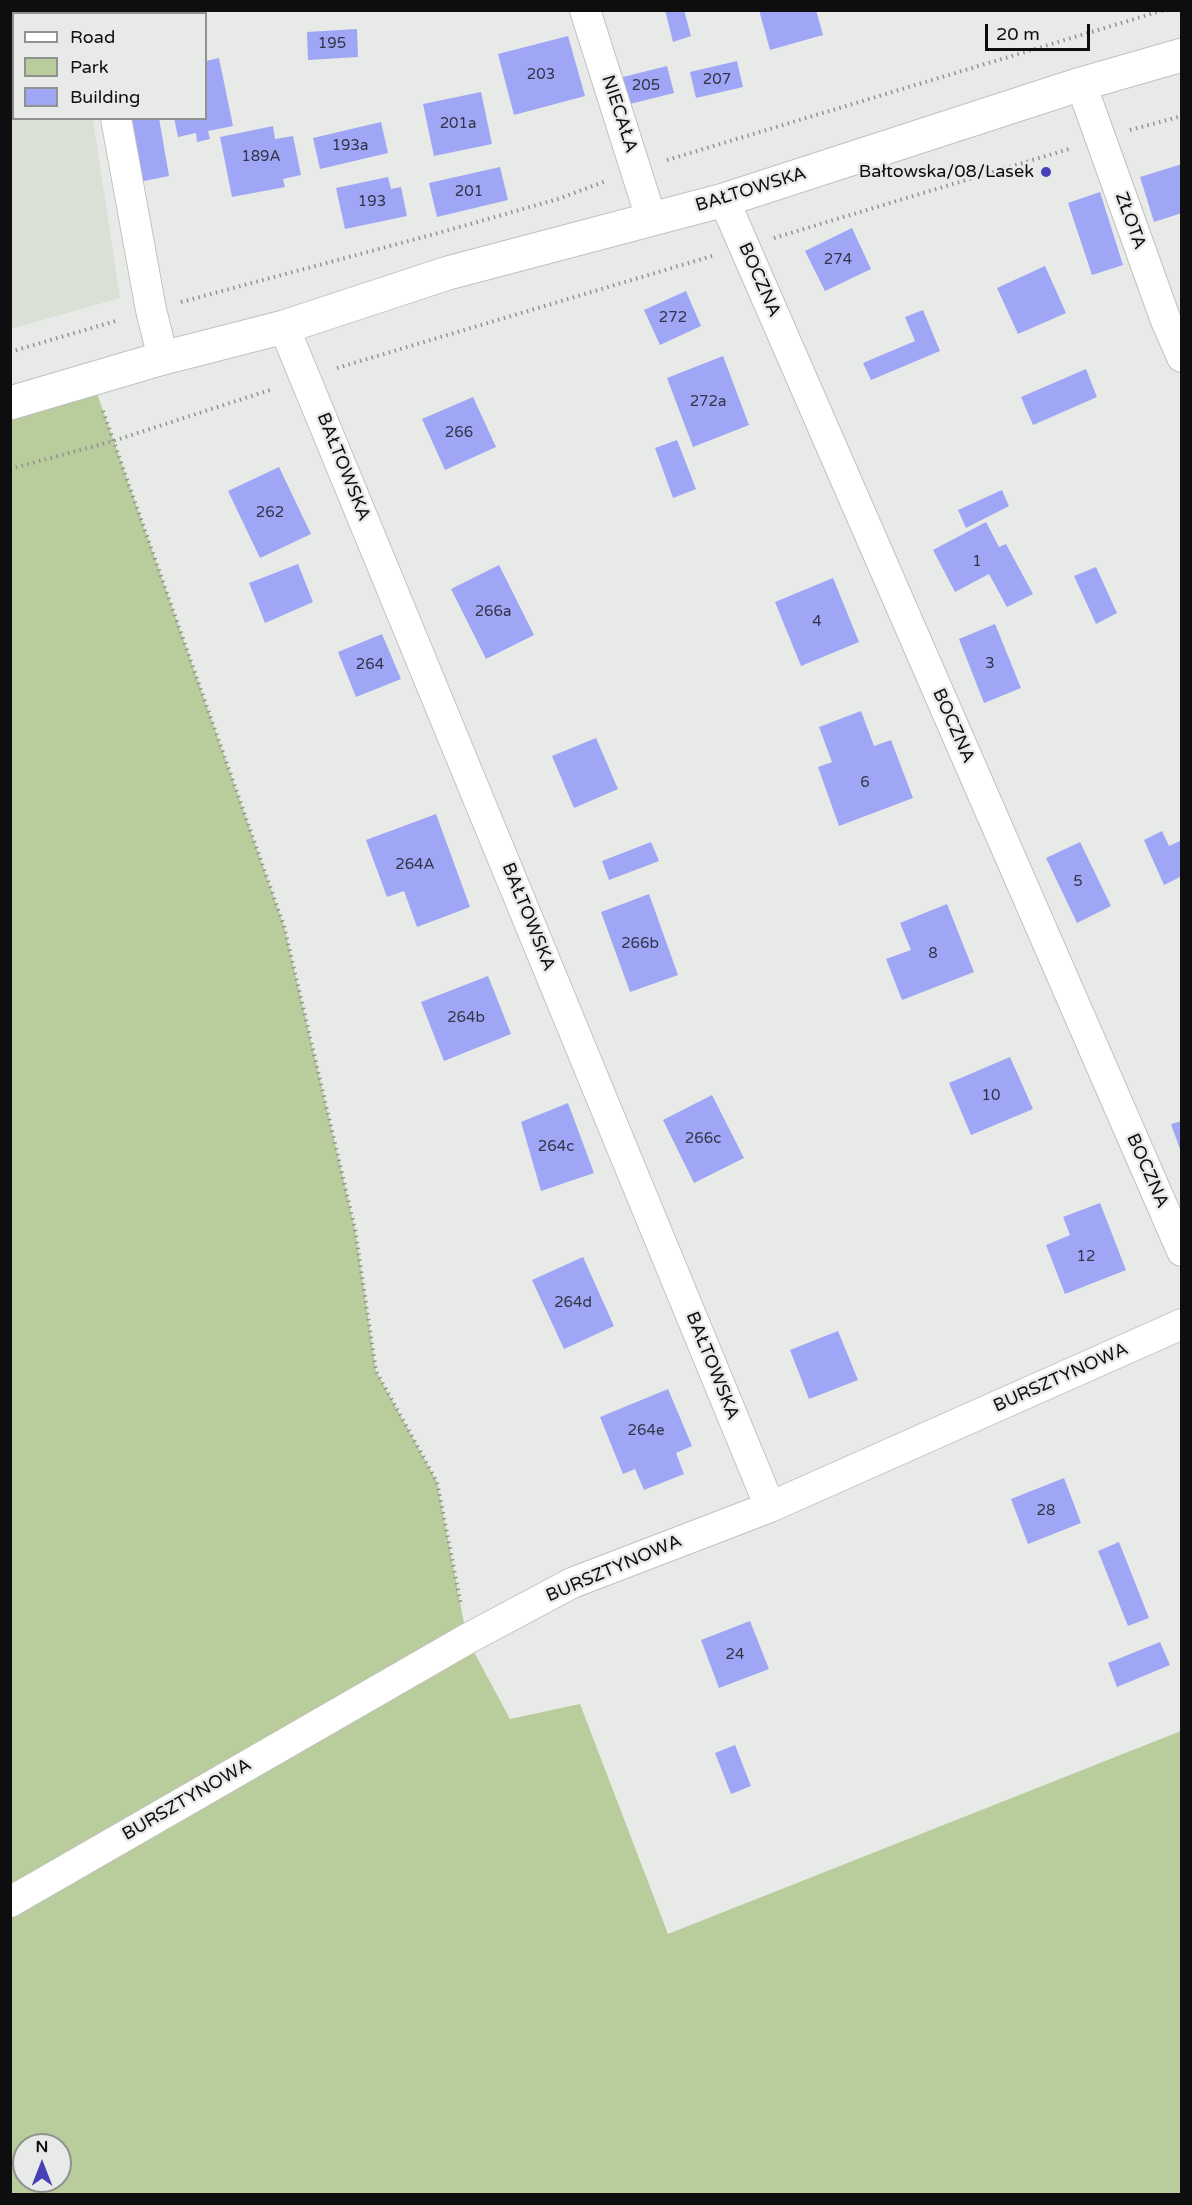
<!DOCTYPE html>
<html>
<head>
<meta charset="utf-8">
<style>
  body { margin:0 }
  #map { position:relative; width:1192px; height:2205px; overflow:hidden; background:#e8eae7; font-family:"Varela Round",sans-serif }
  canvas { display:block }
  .frame { position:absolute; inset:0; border:12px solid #0d0e0d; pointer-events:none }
  .legend { position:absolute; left:12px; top:12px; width:195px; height:108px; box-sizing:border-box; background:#e8eae7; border:2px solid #909290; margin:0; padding:8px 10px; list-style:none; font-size:18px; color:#0d0e0d }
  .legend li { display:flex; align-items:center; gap:12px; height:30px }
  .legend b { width:30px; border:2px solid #909290 }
  .north { position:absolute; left:12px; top:2133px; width:60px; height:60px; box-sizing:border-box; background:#e8eae7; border:2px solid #909290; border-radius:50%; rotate:0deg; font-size:16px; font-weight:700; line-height:24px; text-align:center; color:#0d0e0d }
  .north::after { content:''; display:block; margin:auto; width:21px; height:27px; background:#4740b6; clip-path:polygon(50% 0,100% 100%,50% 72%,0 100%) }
  .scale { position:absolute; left:985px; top:24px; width:105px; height:27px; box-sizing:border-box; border:3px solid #0d0e0d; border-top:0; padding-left:8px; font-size:18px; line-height:21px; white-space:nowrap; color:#0d0e0d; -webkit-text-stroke:4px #e8eae7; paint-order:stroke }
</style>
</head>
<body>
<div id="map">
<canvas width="1192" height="2205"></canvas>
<div class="frame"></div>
<ul class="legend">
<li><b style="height:8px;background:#fff"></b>Road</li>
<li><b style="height:16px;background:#b8cc9c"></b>Park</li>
<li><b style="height:16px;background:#9fa6f5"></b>Building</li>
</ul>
<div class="north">N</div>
<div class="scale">20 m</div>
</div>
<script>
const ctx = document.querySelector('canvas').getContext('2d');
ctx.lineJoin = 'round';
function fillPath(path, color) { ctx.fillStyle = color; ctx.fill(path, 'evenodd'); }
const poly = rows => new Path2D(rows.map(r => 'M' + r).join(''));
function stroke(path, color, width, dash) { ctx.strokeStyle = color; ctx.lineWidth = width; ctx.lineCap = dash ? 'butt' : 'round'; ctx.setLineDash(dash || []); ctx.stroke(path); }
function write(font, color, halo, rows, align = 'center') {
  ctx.font = font + ' "Varela Round",sans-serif'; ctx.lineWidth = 5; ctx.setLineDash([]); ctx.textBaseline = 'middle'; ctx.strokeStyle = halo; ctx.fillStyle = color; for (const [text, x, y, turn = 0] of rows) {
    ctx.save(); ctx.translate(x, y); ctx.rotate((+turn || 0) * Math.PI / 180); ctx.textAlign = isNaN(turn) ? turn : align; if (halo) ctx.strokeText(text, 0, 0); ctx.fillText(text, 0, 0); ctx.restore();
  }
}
fillPath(poly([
  [10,54,13,54,14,118,93,119,120,298,11,329]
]), '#dbe0d6');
fillPath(poly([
  [92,379,284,926,355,1229,376,1371,437,1482,467,1639,510,1719,580,1704,668,1934,1181,1731,1181,2194,11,2194,10,403],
  [24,2145,60,2145,60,2181,24,2181]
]), '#b8cc9c');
fillPath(poly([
  [665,10,684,10,691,36,673,42],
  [759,10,816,10,823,35,770,50],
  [357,29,358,57,308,60,307,32],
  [568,36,585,96,514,115,498,54],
  [219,58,233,126,208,131,210,139,197,142,196,133,178,137,174,118,206,118,206,61],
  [737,61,743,87,696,98,690,72],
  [667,66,674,93,626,105,619,78],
  [481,92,492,144,434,156,423,104],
  [128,118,159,118,169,176,139,182],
  [381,122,388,153,320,169,313,138],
  [273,126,275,139,293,136,301,175,283,179,285,187,232,197,220,137],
  [1182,164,1182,213,1154,222,1140,177],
  [500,167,508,200,437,217,429,183],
  [388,177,391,189,401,187,407,216,345,229,336,188],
  [1100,192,1123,265,1092,275,1068,203],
  [852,228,871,269,825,291,805,251],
  [1045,266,1066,313,1018,334,997,288],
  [686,291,701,326,660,345,644,310],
  [923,310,940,351,871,380,863,363,915,341,905,317],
  [723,356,749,425,693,447,667,378],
  [1086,369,1097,397,1033,425,1021,397],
  [473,397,496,447,445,470,422,419],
  [677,440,696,489,673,498,655,448],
  [279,467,311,534,260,558,228,491],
  [1002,490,1009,506,966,528,958,510],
  [986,522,999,547,1006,544,1033,594,1007,607,989,574,955,592,933,550],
  [298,564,313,602,265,623,249,583],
  [499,565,534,635,486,659,451,589],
  [1096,567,1117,613,1096,624,1074,576],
  [833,578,859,642,801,666,775,602],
  [995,624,1021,688,984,703,959,639],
  [382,634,401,679,356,697,338,652],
  [861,711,874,746,891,740,913,798,839,826,818,767,832,762,819,727],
  [596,738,618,789,574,808,552,756],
  [436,814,470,907,417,927,404,891,387,897,366,840],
  [1162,831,1169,846,1182,840,1182,876,1164,885,1144,840],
  [651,842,659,861,609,880,602,861],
  [1080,842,1111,906,1077,923,1046,858],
  [649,894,678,975,630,992,601,912],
  [947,904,974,972,902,1000,886,959,911,950,900,923],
  [488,976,511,1034,444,1061,421,1002],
  [1010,1057,1033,1109,971,1135,949,1083],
  [712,1095,744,1158,694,1183,663,1120],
  [568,1103,594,1173,541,1191,521,1122],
  [1182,1121,1182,1152,1181,1152,1171,1124],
  [1100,1203,1126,1270,1065,1294,1046,1245,1070,1235,1063,1217],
  [583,1257,614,1326,564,1349,532,1280],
  [838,1331,858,1380,809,1399,790,1350],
  [668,1389,692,1446,676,1453,684,1474,644,1490,635,1469,623,1474,600,1417],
  [1064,1478,1081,1523,1028,1544,1011,1499],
  [1119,1542,1149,1618,1128,1626,1098,1551],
  [750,1621,769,1669,719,1688,701,1640],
  [1160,1642,1170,1665,1117,1687,1108,1663],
  [735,1745,751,1786,731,1794,715,1753]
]), '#9fa6f5');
const minor = poly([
  [585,10,651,218],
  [122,14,122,10],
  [1081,84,1165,318,1182,357],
  [116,118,151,310,163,358],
  [724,200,1182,1251],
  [284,327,770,1507],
  [10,1902,467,1639,572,1583,770,1507,1182,1324]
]);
const secondary = poly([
  [10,403,163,358,284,327,448,273,724,200,1081,84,1182,55]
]);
stroke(minor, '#c1c2bf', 32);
stroke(secondary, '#c1c2bf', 35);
stroke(poly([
  [1130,130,1182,116],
  [667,160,1164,10],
  [774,238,1069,149],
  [181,302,442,232,558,199,606,181],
  [10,352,119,320],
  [337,368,712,256],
  [103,411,284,926,355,1229,376,1371,437,1482,461,1605],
  [10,469,113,441,273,389]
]), '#919390', 4, [1.5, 4.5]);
stroke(minor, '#fff', 30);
stroke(secondary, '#fff', 33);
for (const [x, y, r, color] of [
  [1046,172,6,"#4740b6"]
]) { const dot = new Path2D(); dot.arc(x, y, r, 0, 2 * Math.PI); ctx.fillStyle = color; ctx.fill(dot); stroke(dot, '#e8eae7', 2); }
write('15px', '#323447', null, [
  ["195",332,44],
  ["203",541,75],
  ["207",717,80],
  ["205",646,86],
  ["201a",458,124],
  ["193a",350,146],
  ["189A",261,157],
  ["201",469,192],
  ["193",372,202],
  ["274",838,260],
  ["272",673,318],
  ["272a",708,402],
  ["266",459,433],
  ["262",270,513],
  ["1",977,562],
  ["266a",493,612],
  ["4",817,622],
  ["3",990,664],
  ["264",370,665],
  ["6",865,783],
  ["264A",415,865],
  ["5",1078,882],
  ["266b",640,944],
  ["8",933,954],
  ["264b",466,1018],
  ["10",991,1096],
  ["266c",703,1139],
  ["264c",556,1147],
  ["12",1086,1257],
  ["264d",573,1303],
  ["264e",646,1431],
  ["28",1046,1511],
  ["24",735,1655]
]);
write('18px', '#0d0e0d', '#e8eae7', [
  ["NIECAŁA",619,114,72],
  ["BAŁTOWSKA",751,190,-17],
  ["ZŁOTA",1130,221,70],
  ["BOCZNA",759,280,66],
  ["BAŁTOWSKA",343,467,68],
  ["BOCZNA",953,726,66],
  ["BAŁTOWSKA",528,917,68],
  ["BOCZNA",1147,1171,66],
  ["BAŁTOWSKA",712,1366,68],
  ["BURSZTYNOWA",1061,1378,-24],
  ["BURSZTYNOWA",614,1569,-23],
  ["BURSZTYNOWA",187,1800,-30]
]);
write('18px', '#0d0e0d', '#e8eae7', [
  ["Bałtowska/08/Lasek",1034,172]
], 'right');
</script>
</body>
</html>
